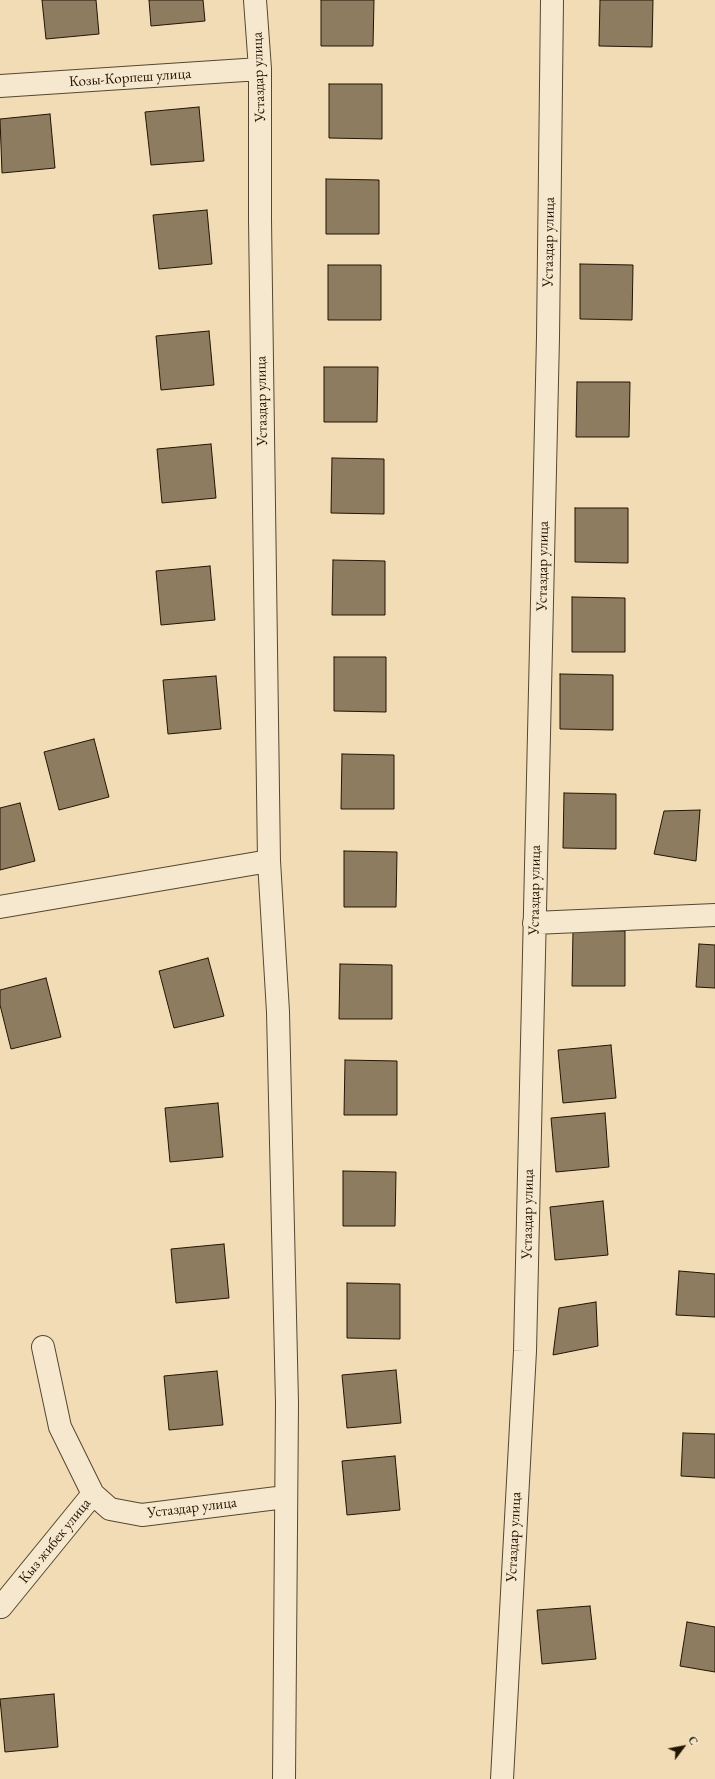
<!DOCTYPE html>
<html>
<head>
<meta charset="utf-8">
<style>
  body { margin:0 }
  #map { position:relative; width:715px; height:1779px; overflow:hidden; background:#f1dcb5; font-family:"EB Garamond",serif }
  canvas { display:block }
  .north { position:absolute; left:663px; top:1727px; width:40px; height:40px; -webkit-text-stroke:3px #f6e8cf; paint-order:stroke; rotate:58deg; font-size:11px; font-weight:700; line-height:16px; text-align:center; color:#231503 }
  .north::after { content:''; display:block; margin:auto; width:14px; height:18px; background:#231503; clip-path:polygon(50% 0,100% 100%,50% 72%,0 100%) }
</style>
</head>
<body>
<div id="map">
<canvas width="715" height="1779"></canvas>
<div class="north">С</div>
</div>
<script>
const ctx = document.querySelector('canvas').getContext('2d');
ctx.lineJoin = 'round';
function fillPath(path, color) { ctx.fillStyle = color; ctx.fill(path, 'evenodd'); }
const poly = rows => new Path2D(rows.map(r => 'M' + r).join(''));
function stroke(path, color, width, dash) { ctx.strokeStyle = color; ctx.lineWidth = width; ctx.lineCap = dash ? 'butt' : 'round'; ctx.setLineDash(dash || []); ctx.stroke(path); }
function write(font, color, halo, rows, align = 'center') {
  ctx.font = font + ' "EB Garamond",serif'; ctx.lineWidth = 3; ctx.setLineDash([]); ctx.textBaseline = 'middle'; ctx.strokeStyle = halo; ctx.fillStyle = color; for (const [text, x, y, turn = 0] of rows) {
    ctx.save(); ctx.translate(x, y); ctx.rotate((+turn || 0) * Math.PI / 180); ctx.textAlign = isNaN(turn) ? turn : align; if (halo) ctx.strokeText(text, 0, 0); ctx.fillText(text, 0, 0); ctx.restore();
  }
}
const building = poly([
  [42,0,96,0,99,34,46,39,42,0],
  [149,0,203,0,205,21,151,26,149,0],
  [321,0,374,0,373,46,321,46,321,0],
  [600,0,653,0,652,47,599,46,600,0],
  [329,84,382,84,382,139,329,138,329,84],
  [199,107,204,161,151,165,145,112,199,107],
  [50,114,55,168,2,173,0,119,50,114],
  [326,179,379,180,379,234,326,234,326,179],
  [207,210,212,264,159,269,153,215,207,210],
  [580,264,633,265,632,320,580,319,580,264],
  [328,265,381,265,381,320,328,320,328,265],
  [209,331,214,385,161,390,156,336,209,331],
  [324,367,378,367,377,422,324,422,324,367],
  [577,382,630,382,629,437,576,437,577,382],
  [211,444,216,498,162,503,157,449,211,444],
  [332,458,384,459,384,514,331,513,332,458],
  [575,508,628,508,628,563,575,562,575,508],
  [333,560,385,561,385,615,332,615,333,560],
  [210,566,215,620,161,625,156,571,210,566],
  [572,597,625,598,625,652,572,652,572,597],
  [334,657,386,657,386,712,334,711,334,657],
  [560,674,613,675,613,730,560,729,560,674],
  [216,676,221,729,168,734,163,680,216,676],
  [94,739,109,797,59,810,44,752,94,739],
  [342,754,394,755,394,809,341,809,342,754],
  [564,793,616,794,616,849,563,848,564,793],
  [20,803,35,861,0,870,0,808,20,803],
  [700,810,696,861,654,854,664,811,700,810],
  [344,851,397,852,396,907,344,907,344,851],
  [573,931,625,931,625,986,572,986,573,931],
  [699,944,715,945,715,988,696,987,699,944],
  [208,958,224,1016,174,1028,159,971,208,958],
  [340,964,392,965,392,1019,339,1019,340,964],
  [46,978,61,1037,11,1049,0,1005,0,990,46,978],
  [611,1045,616,1098,563,1103,558,1050,611,1045],
  [345,1060,397,1061,397,1115,344,1115,345,1060],
  [218,1103,223,1157,170,1162,165,1108,218,1103],
  [605,1113,609,1167,556,1172,551,1118,605,1113],
  [343,1171,396,1172,395,1226,343,1226,343,1171],
  [603,1201,608,1255,555,1260,550,1207,603,1201],
  [224,1244,229,1298,176,1303,171,1249,224,1244],
  [679,1271,715,1274,715,1317,676,1315,679,1271],
  [347,1283,400,1284,400,1339,347,1338,347,1283],
  [596,1302,598,1346,553,1355,559,1308,596,1302],
  [396,1370,401,1423,347,1428,342,1375,396,1370],
  [217,1371,223,1425,169,1430,164,1376,217,1371],
  [683,1433,715,1434,715,1478,681,1476,683,1433],
  [395,1456,400,1510,347,1515,342,1461,395,1456],
  [590,1606,596,1659,542,1664,537,1610,590,1606],
  [687,1622,715,1627,715,1672,680,1666,687,1622],
  [54,1694,58,1747,5,1752,0,1699,54,1694]
]);
fillPath(building, '#8e7c60');
stroke(building, '#231503', 1);
const minor = poly([
  [255,0,260,69,260,220,269,861,278,1012,287,1403,284,1779],
  [0,86,260,69],
  [0,907,269,861],
  [534,923,715,915],
  [43,1347,60,1427,93,1494,110,1509,142,1515,285,1497],
  [1,1607,93,1494],
  [502,1779,525,1351,548,337,552,0]
]);
stroke(minor, '#564730', 24);
stroke(minor, '#f6e8cf', 22);
write('15px', '#231503', '#f6e8cf', [
  ["Устаздар улица",259,77,-92],
  ["Козы-Корпеш улица",130,78,-4],
  ["Устаздар улица",549,242,-89],
  ["Устаздар улица",262,401,-91],
  ["Устаздар улица",543,566,-89],
  ["Устаздар улица",535,890,-89],
  ["Устаздар улица",528,1214,-89],
  ["Устаздар улица",192,1508,-7],
  ["Устаздар улица",514,1537,-87],
  ["Кыз жибек улица",55,1541,-51]
]);
</script>
</body>
</html>
